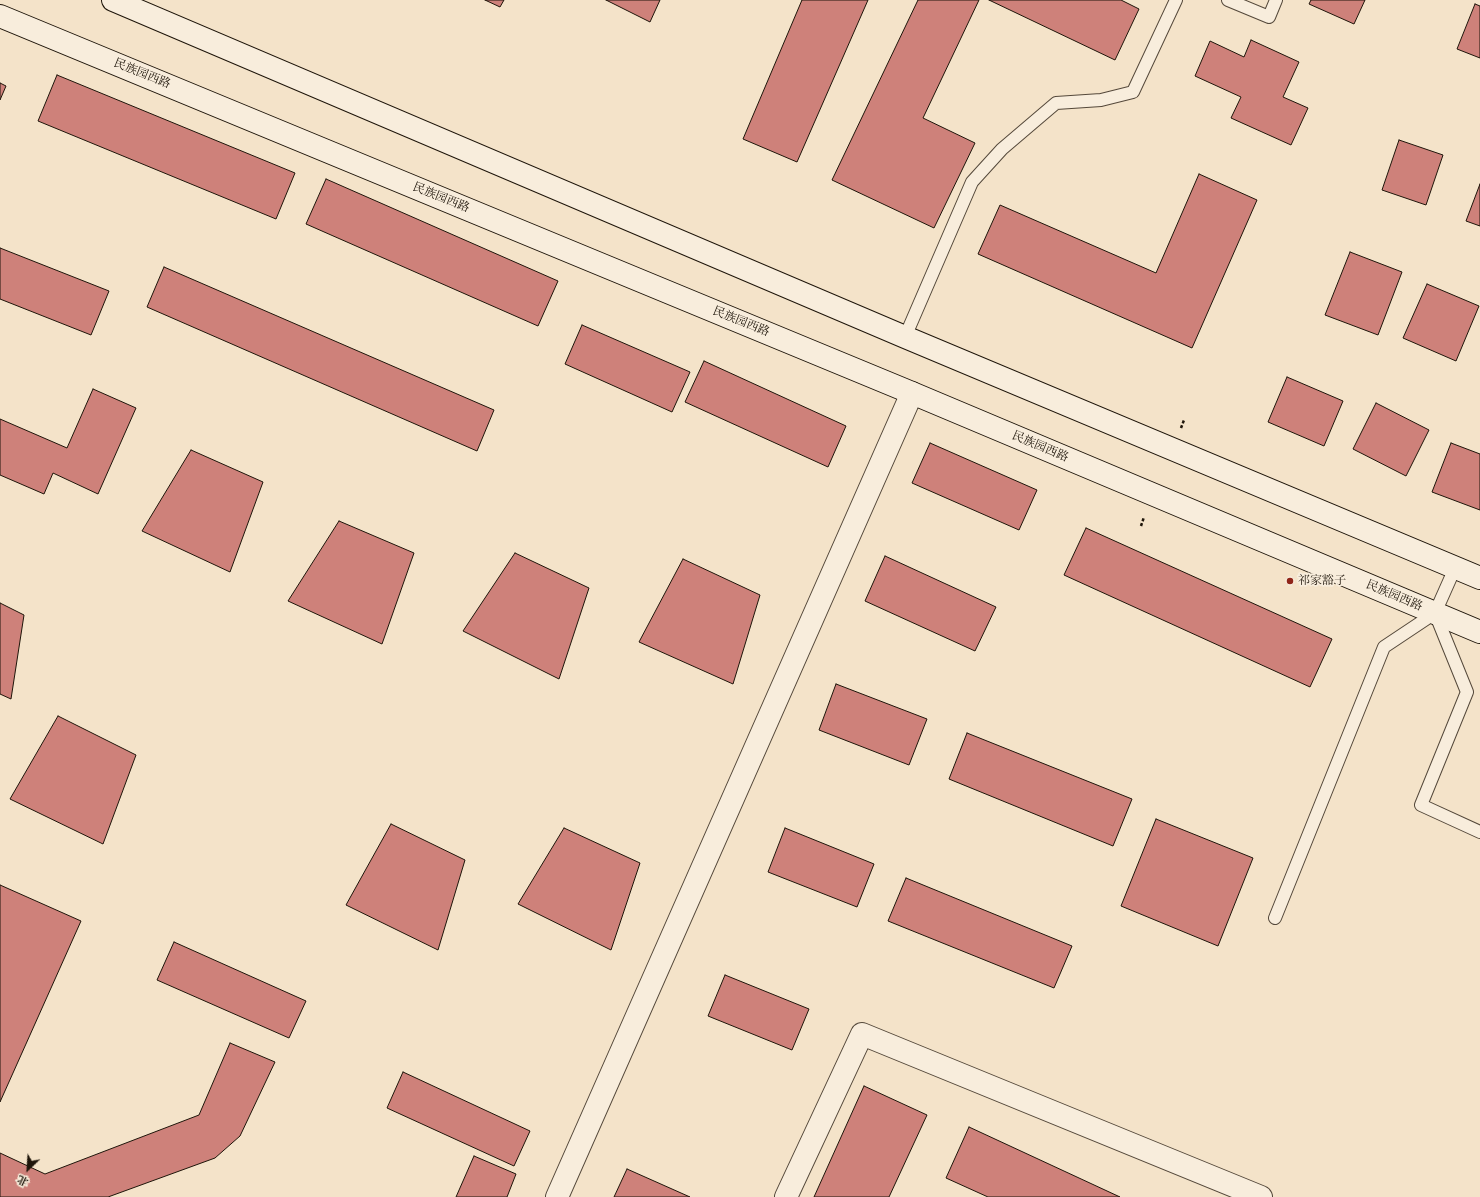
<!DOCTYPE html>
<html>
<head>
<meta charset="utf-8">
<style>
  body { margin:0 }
  #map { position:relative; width:1480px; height:1197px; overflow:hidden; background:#f4e3c9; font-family:Alegreya,"Noto Serif SC",serif }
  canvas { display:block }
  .north { position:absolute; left:8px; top:1149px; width:40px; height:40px; -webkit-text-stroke:3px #f8eddc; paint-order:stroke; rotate:205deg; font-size:11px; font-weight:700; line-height:16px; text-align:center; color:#1e150a }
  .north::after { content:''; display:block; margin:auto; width:14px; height:18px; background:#1e150a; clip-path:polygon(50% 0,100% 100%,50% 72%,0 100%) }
</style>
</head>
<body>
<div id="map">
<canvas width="1480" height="1197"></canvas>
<div class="north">北</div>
</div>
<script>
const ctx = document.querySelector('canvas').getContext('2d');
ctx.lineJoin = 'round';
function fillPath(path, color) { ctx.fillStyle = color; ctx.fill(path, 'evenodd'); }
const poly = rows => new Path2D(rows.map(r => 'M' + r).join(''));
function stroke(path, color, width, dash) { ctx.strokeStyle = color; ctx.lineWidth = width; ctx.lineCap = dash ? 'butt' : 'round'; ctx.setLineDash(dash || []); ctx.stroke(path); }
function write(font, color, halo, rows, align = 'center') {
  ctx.font = font + ' Alegreya,"Noto Serif SC",serif'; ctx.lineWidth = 3.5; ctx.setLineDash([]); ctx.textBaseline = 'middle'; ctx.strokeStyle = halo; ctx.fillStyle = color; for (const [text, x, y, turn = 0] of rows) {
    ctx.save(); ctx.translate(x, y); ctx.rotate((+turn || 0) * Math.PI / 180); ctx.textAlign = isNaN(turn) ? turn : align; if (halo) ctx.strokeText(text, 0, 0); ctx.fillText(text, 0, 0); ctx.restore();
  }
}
const building = poly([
  [485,0,504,0,500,7,485,0],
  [606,0,660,0,650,22,606,0],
  [802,0,868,0,797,162,743,139,802,0],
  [918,0,979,0,923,118,975,143,934,228,832,180,918,0],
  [989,0,1121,0,1139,9,1115,60,989,0],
  [1311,0,1365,0,1354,24,1309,4,1311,0],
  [1475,4,1480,6,1480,58,1457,49,1475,4],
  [1251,40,1299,62,1283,97,1308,108,1291,145,1231,118,1241,97,1195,76,1210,41,1244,57,1251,40],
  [57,75,295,173,276,219,38,121,57,75],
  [0,83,6,86,0,100,0,83],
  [1399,140,1443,155,1426,205,1382,190,1399,140],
  [1199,174,1257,200,1192,348,978,254,1000,205,1156,273,1199,174],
  [326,179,558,281,538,326,306,224,326,179],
  [1480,184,1480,226,1466,221,1480,184],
  [0,248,109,291,91,335,0,299,0,248],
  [1350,252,1402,272,1378,335,1325,315,1350,252],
  [164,267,494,410,477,451,147,307,164,267],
  [1427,284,1479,306,1456,361,1403,338,1427,284],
  [582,325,690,372,672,412,565,364,582,325],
  [704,361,846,426,828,467,685,402,704,361],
  [1287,377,1343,401,1324,446,1268,422,1287,377],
  [93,389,136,408,98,494,53,473,44,494,0,475,0,419,67,448,93,389],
  [1376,403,1429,430,1406,476,1353,449,1376,403],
  [930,443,1037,490,1019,530,912,483,930,443],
  [1451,443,1480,454,1480,510,1432,492,1451,443],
  [191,450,263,482,230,572,142,531,191,450],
  [339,521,414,553,382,644,288,601,339,521],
  [1086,528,1332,639,1310,687,1064,575,1086,528],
  [515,553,589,588,559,679,463,631,515,553],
  [885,556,996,607,975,651,865,601,885,556],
  [683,559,760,595,733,684,639,642,683,559],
  [0,603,24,615,11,699,0,694,0,603],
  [836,684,927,719,909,765,819,730,836,684],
  [58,716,136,755,103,844,10,799,58,716],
  [967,733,1132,799,1113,846,949,779,967,733],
  [1156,819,1253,858,1218,946,1121,906,1156,819],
  [391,824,465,860,438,950,346,905,391,824],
  [564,828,640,863,611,950,518,904,564,828],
  [785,828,874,864,857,907,768,872,785,828],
  [906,878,1072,946,1054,988,888,921,906,878],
  [0,885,81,921,0,1102,0,885],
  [174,942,306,1001,289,1038,157,980,174,942],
  [725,975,809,1009,792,1050,708,1016,725,975],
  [230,1043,275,1062,240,1136,215,1158,108,1197,0,1197,0,1153,45,1174,199,1115,230,1043],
  [403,1072,530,1131,514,1166,387,1108,403,1072],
  [864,1086,927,1115,889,1197,814,1197,864,1086],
  [969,1127,1120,1197,988,1197,946,1178,969,1127],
  [474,1156,516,1174,507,1197,456,1197,474,1156],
  [627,1169,690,1197,614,1197,627,1169]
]);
fillPath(building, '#ce817a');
stroke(building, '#1e150a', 1);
const lane = poly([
  [1228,0,1269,17,1276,0],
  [905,337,972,182,1002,149,1056,103,1101,100,1133,92,1176,0],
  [1435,613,1467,692,1421,805,1480,832],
  [1275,918,1384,647,1435,613,1455,568]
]);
const street = poly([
  [557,1197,912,393],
  [786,1197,862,1034,1261,1197]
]);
const secondary = poly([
  [113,0,905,337,1480,578],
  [0,16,912,393,1480,632]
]);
stroke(lane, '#54483a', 14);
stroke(street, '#54483a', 24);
stroke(secondary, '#1e150a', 24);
stroke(poly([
  [1181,428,1184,420],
  [1141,526,1144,517]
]), '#1e150a', 2.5, [3, 2]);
stroke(lane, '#f8eddc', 12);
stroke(street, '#f8eddc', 22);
stroke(secondary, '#f8eddc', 22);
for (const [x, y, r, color] of [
  [1290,581,4,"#8f2418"]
]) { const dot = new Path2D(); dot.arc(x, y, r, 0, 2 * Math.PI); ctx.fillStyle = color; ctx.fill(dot); stroke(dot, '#f8eddc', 1.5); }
write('12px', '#1e150a', '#f8eddc', [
  ["民族园西路",142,74,22],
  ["民族园西路",441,198,22],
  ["民族园西路",741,322,22],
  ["民族园西路",1040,447,23],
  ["民族园西路",1394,596,23]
]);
write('12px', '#1e150a', '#f8eddc', [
  ["祁家豁子",1298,581]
], 'left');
</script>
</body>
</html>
